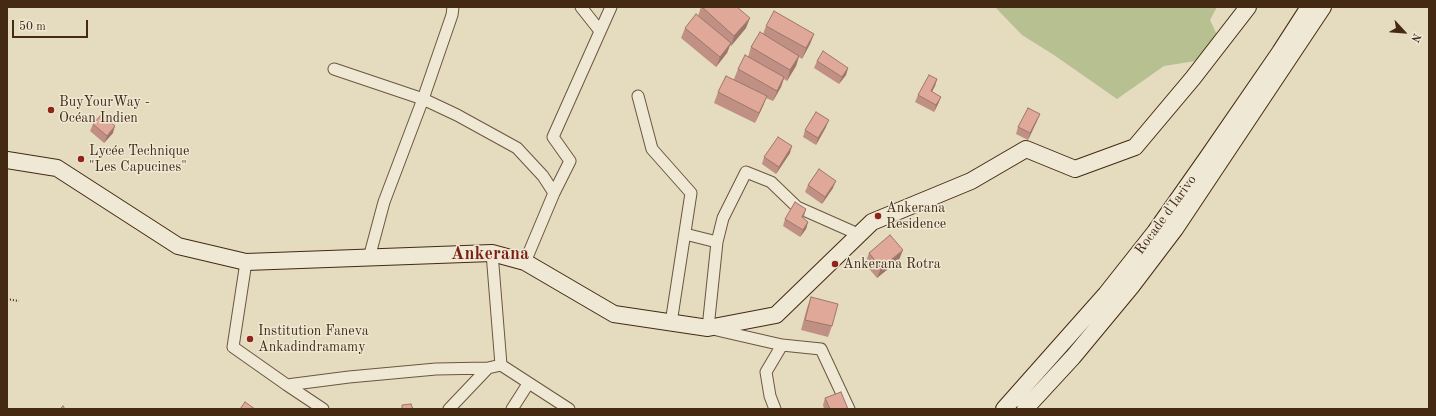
<!DOCTYPE html>
<html>
<head>
<meta charset="utf-8">
<style>
  body { margin:0 }
  #map { position:relative; width:1436px; height:416px; overflow:hidden; background:#e5dbbf; font-family:"Old Standard TT",serif }
  canvas { display:block }
  .frame { position:absolute; inset:0; border:8px solid #442a13; pointer-events:none }
  .north { position:absolute; left:1384px; top:12px; width:40px; height:40px; -webkit-text-stroke:3px #eee8d5; paint-order:stroke; rotate:116deg; font-size:11px; font-weight:700; line-height:16px; text-align:center; color:#442a13 }
  .north::after { content:''; display:block; margin:auto; width:14px; height:18px; background:#442a13; clip-path:polygon(50% 0,100% 100%,50% 72%,0 100%) }
  .scale { position:absolute; left:12px; top:20px; width:76px; height:18px; box-sizing:border-box; border:2px solid #442a13; border-top:0; padding-left:5px; font-size:12px; line-height:14px; white-space:nowrap; color:#442a13; -webkit-text-stroke:3px #eee8d5; paint-order:stroke }
</style>
</head>
<body>
<div id="map">
<canvas width="1436" height="416"></canvas>
<div class="frame"></div>
<div class="north">N</div>
<div class="scale">50 m</div>
</div>
<script>
const ctx = document.querySelector('canvas').getContext('2d');
ctx.lineJoin = 'round';
function fillPath(path, color) { ctx.fillStyle = color; ctx.fill(path, 'evenodd'); }
const poly = rows => new Path2D(rows.map(r => 'M' + r).join(''));
function stroke(path, color, width, dash) { ctx.strokeStyle = color; ctx.lineWidth = width; ctx.lineCap = dash ? 'butt' : 'round'; ctx.setLineDash(dash || []); ctx.stroke(path); }
function write(font, color, halo, rows, align = 'center') {
  ctx.font = font + ' "Old Standard TT",serif'; ctx.lineWidth = 3; ctx.setLineDash([]); ctx.textBaseline = 'middle'; ctx.strokeStyle = halo; ctx.fillStyle = color; for (const [text, x, y, turn = 0] of rows) {
    ctx.save(); ctx.translate(x, y); ctx.rotate((+turn || 0) * Math.PI / 180); ctx.textAlign = isNaN(turn) ? turn : align; if (halo) ctx.strokeText(text, 0, 0); ctx.fillText(text, 0, 0); ctx.restore();
  }
}
fillPath(poly([
  [995,7,1217,7,1210,20,1217,35,1195,61,1164,66,1117,99,1054,55,1022,35]
]), '#b6c091');
const street = poly([
  [581,7,600,31],
  [334,69,423,99,457,115,517,148,543,176,554,193,525,262],
  [638,96,652,149,691,193,671,323],
  [554,193,570,161,553,137,611,7],
  [685,234,717,242,708,328,782,345,766,372,770,396,775,409],
  [717,242,723,218,746,172,771,182,797,207,858,234],
  [492,253,501,365],
  [369,258,384,202,423,99,452,15,453,7],
  [246,262,233,347,287,385,349,377,436,369,488,368,501,365,569,409],
  [782,345,821,349,849,409],
  [287,385,323,409],
  [449,409,488,368],
  [512,409,528,384]
]);
const secondary = poly([
  [7,160,57,168,178,246,246,262,492,253,525,262,614,314,708,328,776,315,872,222,971,181,1026,149,1075,169,1135,147,1193,78,1248,7],
  [1004,409,1106,294,1155,232,1207,158,1280,52,1309,7],
  [1025,409,1073,357,1131,287,1175,229,1323,7]
]);
stroke(street, '#6c563e', 13);
stroke(secondary, '#442a13', 18);
stroke(poly([
  [7,299,19,301]
]), '#442a13', 2, [1, 2]);
stroke(street, '#eee8d5', 11);
stroke(secondary, '#eee8d5', 16);
fillPath(poly([
  [701,7,737,7,746,28,731,46,730,45,727,53,716,67,681,38,685,28,698,16],
  [766,26,814,34,810,44,802,59,799,57,796,66,787,81,784,79,781,87,773,101,766,98,763,106,755,123,714,103,718,92,734,79,738,69,748,57,751,47,763,34],
  [817,61,848,68,846,75,839,84,814,68],
  [937,79,935,86,932,92,941,97,938,104,934,112,915,102,918,95],
  [1037,121,1028,140,1016,134,1018,127],
  [93,124,113,133,104,143,90,131],
  [826,127,816,145,803,137,805,130],
  [790,153,776,174,762,164,764,157],
  [808,185,833,188,822,204,805,192],
  [804,216,803,218,808,222,806,229,800,237,783,226,785,219],
  [869,253,899,260,877,278,865,264],
  [811,297,832,326,828,337,801,330,807,308],
  [825,398,848,409,824,409,823,405]
]), '#c19084');
fillPath(poly([
  [750,18,746,28,731,46,734,36],
  [814,34,810,44,802,59,806,48],
  [731,43,727,53,716,67,720,57],
  [799,56,796,66,787,81,790,70],
  [848,68,846,75,839,84,842,77],
  [784,77,781,87,773,101,777,91],
  [937,79,935,86,928,98,931,91],
  [767,96,763,106,755,123,759,113],
  [941,97,938,104,934,112,936,105],
  [1040,114,1037,121,1028,140,1030,133],
  [829,120,826,127,816,145,818,138],
  [115,126,113,133,104,143,107,136],
  [792,146,790,153,776,174,779,167],
  [836,181,833,188,822,204,825,197],
  [806,209,804,216,799,224,802,217],
  [808,222,806,229,800,237,803,230],
  [903,250,899,260,877,278,881,268]
]), '#9d766b');
const building = poly([
  [702,7,737,7,750,18,734,36,702,7],
  [774,11,814,34,806,48,766,26,774,11],
  [696,14,731,43,720,57,685,28,696,14],
  [760,32,799,56,790,70,751,47,760,32],
  [823,51,848,68,842,77,817,61,823,51],
  [745,55,784,77,777,91,738,69,745,55],
  [929,75,937,79,931,91,941,97,936,105,918,95,929,75],
  [726,76,767,96,759,113,718,92,726,76],
  [1028,108,1040,114,1030,133,1018,127,1028,108],
  [816,112,829,120,818,138,805,130,816,112],
  [102,114,115,126,107,136,93,124,102,114],
  [778,137,792,146,779,167,764,157,778,137],
  [819,169,836,181,825,197,808,185,819,169],
  [795,202,806,209,802,217,808,222,803,230,785,219,795,202],
  [890,235,903,250,881,268,869,253,890,235],
  [811,297,838,304,832,326,805,320,811,297],
  [841,392,848,409,830,409,825,398,841,392],
  [245,402,255,409,240,409,245,402],
  [411,404,412,407,414,409,402,409,402,405,411,404],
  [63,406,65,409,60,409,63,406]
]);
fillPath(building, '#e0a899');
stroke(building, '#9d766b', 1);
for (const [x, y, r, color] of [
  [51,110,4,"#8f2418"],
  [81,159,4,"#8f2418"],
  [878,216,4,"#8f2418"],
  [835,264,4,"#8f2418"],
  [250,339,4,"#8f2418"]
]) { const dot = new Path2D(); dot.arc(x, y, r, 0, 2 * Math.PI); ctx.fillStyle = color; ctx.fill(dot); stroke(dot, '#eee8d5', 1.5); }
write('14px', '#442a13', '#eee8d5', [
  ["BuyYourWay -",59,102],
  ["Océan Indien",59,118],
  ["Lycée Technique",89,151],
  ["\"Les Capucines\"",89,167],
  ["Ankerana",886,208],
  ["Residence",886,224],
  ["Ankerana Rotra",843,264],
  ["Institution Faneva",258,331],
  ["Ankadindramamy",258,347]
], 'left');
write('14px', '#442a13', '#eee8d5', [
  ["Rocade d'Iarivo",1166,215,-54]
]);
write('bold 18px', '#7a1f14', '#eee8d5', [
  ["Ankerana",490,254]
]);
</script>
</body>
</html>
